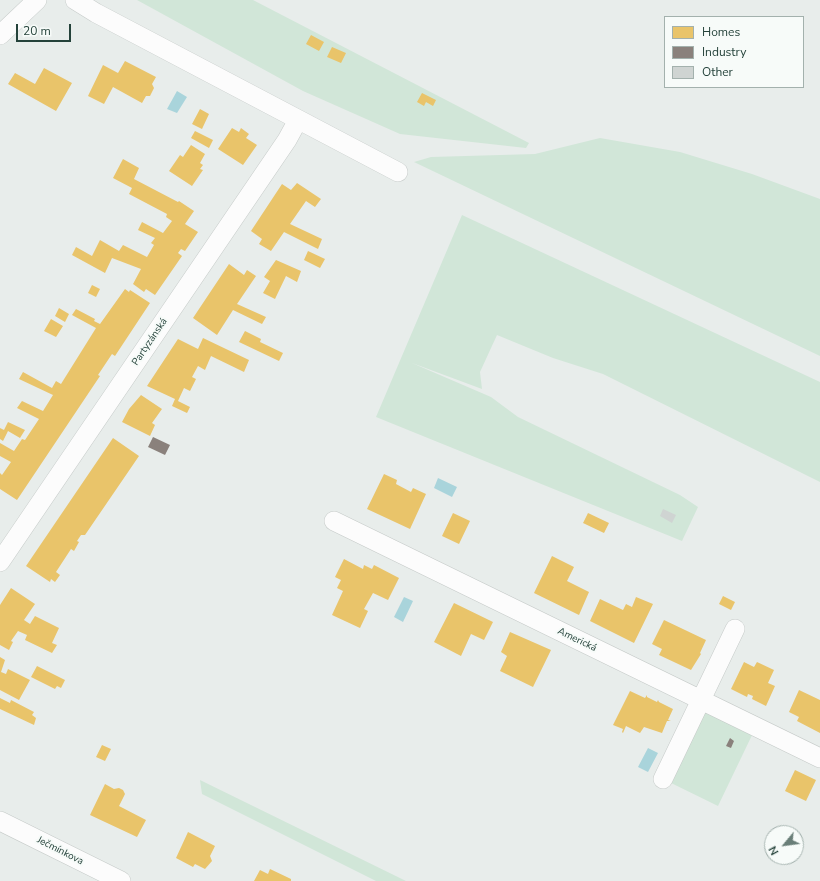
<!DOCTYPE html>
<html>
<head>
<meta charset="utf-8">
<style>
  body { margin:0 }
  #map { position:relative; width:820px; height:881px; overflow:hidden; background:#e8edeb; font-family:"Nunito Sans",sans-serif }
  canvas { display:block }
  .legend { position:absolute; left:664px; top:16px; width:140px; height:72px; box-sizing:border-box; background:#f7fbf9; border:1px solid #a3b1ad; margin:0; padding:5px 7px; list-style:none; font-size:12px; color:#24423a }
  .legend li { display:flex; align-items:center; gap:8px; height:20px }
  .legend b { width:20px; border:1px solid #a3b1ad }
  .north { position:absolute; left:764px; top:825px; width:40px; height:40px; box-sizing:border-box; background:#f7fbf9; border:1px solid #a3b1ad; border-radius:50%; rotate:241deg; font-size:11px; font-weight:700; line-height:16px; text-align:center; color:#24423a }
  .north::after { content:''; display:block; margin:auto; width:14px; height:18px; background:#697e78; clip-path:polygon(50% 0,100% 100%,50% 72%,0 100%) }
  .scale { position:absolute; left:16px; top:24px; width:55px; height:18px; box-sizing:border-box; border:2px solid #24423a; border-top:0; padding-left:5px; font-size:12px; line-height:14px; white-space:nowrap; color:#24423a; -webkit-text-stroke:3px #f7fbf9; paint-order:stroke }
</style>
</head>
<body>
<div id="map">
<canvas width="820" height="881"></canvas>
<ul class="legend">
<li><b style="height:11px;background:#e9c46a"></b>Homes</li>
<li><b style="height:11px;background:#8a817c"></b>Industry</li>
<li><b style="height:11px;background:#cfd4d2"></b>Other</li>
</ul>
<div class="north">N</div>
<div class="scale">20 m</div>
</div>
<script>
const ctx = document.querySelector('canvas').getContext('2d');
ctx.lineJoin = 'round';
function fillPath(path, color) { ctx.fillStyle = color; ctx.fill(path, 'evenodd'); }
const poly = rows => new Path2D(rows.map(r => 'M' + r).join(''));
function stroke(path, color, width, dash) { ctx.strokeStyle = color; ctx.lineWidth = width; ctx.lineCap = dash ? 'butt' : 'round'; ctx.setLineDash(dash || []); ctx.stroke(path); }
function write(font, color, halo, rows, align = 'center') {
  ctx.font = font + ' "Nunito Sans",sans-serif'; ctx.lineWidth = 4; ctx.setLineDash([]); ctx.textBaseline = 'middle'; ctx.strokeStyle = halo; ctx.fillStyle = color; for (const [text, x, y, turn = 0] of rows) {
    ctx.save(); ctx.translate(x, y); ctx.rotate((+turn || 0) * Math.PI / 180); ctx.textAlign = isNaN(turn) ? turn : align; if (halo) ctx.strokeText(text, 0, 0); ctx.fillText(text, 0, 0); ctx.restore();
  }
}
fillPath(poly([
  [137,0,253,0,529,143,526,148,400,134,303,91],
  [600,138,680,152,752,174,820,199,820,356,414,162,431,157,535,154],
  [462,215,820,382,820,482,603,374,553,358,497,335,480,372,482,389,412,363,491,397,518,417,680,495,698,507,682,541,376,417],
  [703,706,754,731,718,806,667,781],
  [200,780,406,881,376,881,202,794]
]), '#d1e6d8');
fillPath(poly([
  [177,91,187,97,177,113,167,109],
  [438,478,457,487,452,497,434,488],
  [404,597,413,601,403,622,394,617],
  [648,748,658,753,648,772,638,767]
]), '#a9d4db');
fillPath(poly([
  [311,35,324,42,319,51,306,44],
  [332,47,346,53,341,63,327,57],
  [125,61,156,77,152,84,154,88,150,96,146,96,142,103,113,87,104,104,88,96,103,65,118,73],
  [44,68,72,83,56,111,8,84,15,73,35,84],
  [422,93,436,100,433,106,426,102,424,106,417,102],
  [200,109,209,114,202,129,192,124],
  [232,128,239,132,241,128,249,134,246,138,257,145,243,165,218,149],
  [195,131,213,140,209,148,191,138],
  [191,145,205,154,200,163,203,165,200,169,203,170,192,186,169,171,180,155,183,157],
  [123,159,139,168,134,179,178,202,179,201,194,211,185,224,198,232,185,251,181,249,178,253,182,256,155,295,146,289,144,292,133,284,141,269,112,258,105,273,72,255,76,247,92,256,100,240,119,251,123,245,147,257,154,245,151,243,155,238,138,230,142,222,163,233,172,221,166,217,167,214,129,194,132,188,113,178],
  [297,183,321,199,315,207,306,201,290,224,322,239,318,249,284,232,271,251,259,244,262,239,251,231,282,184,291,190],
  [308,251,325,259,320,268,304,260],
  [276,260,301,271,297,282,286,276,275,299,263,293,270,281,264,277],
  [229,264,244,275,247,270,256,276,237,304,266,317,262,324,233,310,217,335,193,318],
  [92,285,100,289,96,297,88,293],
  [125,289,129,292,130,290,150,303,115,356,112,354,98,375,100,376,17,500,0,489,0,473,2,475,11,462,0,456,0,443,14,451,22,439,25,440,39,419,17,408,22,401,43,411,53,395,19,379,23,372,52,388,56,381,61,384,96,328,72,315,76,309,95,319,94,321,100,324],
  [59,308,69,314,65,322,55,316],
  [51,319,63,326,56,337,44,331],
  [245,331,261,339,260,342,283,353,279,361,239,342],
  [203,338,249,360,244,372,211,356,205,370,198,366,192,377,196,379,190,391,184,388,178,401,190,407,187,413,172,406,175,399,147,386,178,339,198,349],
  [141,395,162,409,152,423,155,425,150,436,122,422,129,409],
  [8,422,25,430,20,438,8,431,3,441,0,439,0,428,4,430],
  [113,438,139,456,85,535,81,535,77,541,79,542,74,551,71,549,56,572,60,575,55,582,51,579,50,582,26,566],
  [384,474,397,480,396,484,411,492,413,488,426,494,410,529,367,509],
  [453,513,470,521,459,544,442,536],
  [588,513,609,523,604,533,583,523],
  [552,556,574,567,567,581,589,592,579,615,534,593],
  [344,559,363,569,364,565,372,569,374,565,399,578,388,600,373,593,364,609,368,611,360,628,332,615,343,591,337,588,341,580,335,577],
  [11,588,35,604,24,620,30,624,35,616,59,628,52,643,57,645,52,653,25,640,27,635,18,631,11,641,13,642,9,650,0,645,0,605],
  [723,596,735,602,731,610,719,604],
  [636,597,653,604,634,643,590,621,600,599,623,610,626,604,632,607],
  [454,603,493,622,484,640,471,634,461,656,434,642],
  [664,620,706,640,700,653,701,654,691,670,659,655,662,649,652,644],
  [510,632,551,650,533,687,500,671,507,656,501,652],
  [0,657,5,660,1,672,6,674,8,669,30,680,19,700,0,690],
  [744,662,754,667,757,662,774,670,768,683,775,686,766,706,752,699,753,696,748,694,747,697,731,689],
  [37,666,65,680,61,688,57,686,55,689,31,677],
  [799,690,820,700,820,733,797,721,799,717,789,712],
  [630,691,645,698,647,695,647,697,657,702,658,700,659,702,673,709,668,720,671,721,667,721,662,733,644,727,640,733,626,726,623,733,622,732,623,729,613,725],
  [0,698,10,703,11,700,34,712,32,715,36,718,34,725,0,709],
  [102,745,111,749,105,761,96,757],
  [795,770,816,780,806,801,785,791],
  [105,784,114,789,119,788,123,790,125,794,119,806,146,820,137,837,90,815],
  [188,832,215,846,210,856,212,861,205,869,195,864,193,867,176,858],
  [270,869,291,879,291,881,254,881,260,870,268,874]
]), '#e9c46a');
fillPath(poly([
  [153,437,170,445,165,455,148,447],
  [730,738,734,741,731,748,726,746]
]), '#8a817c');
fillPath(poly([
  [663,509,676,515,672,523,660,516]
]), '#cfd4d2');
const minor = poly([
  [75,0,96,13,398,172],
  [0,35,37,0],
  [334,521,820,758],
  [0,562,287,140,298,120],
  [663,779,735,629],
  [0,821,121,881]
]);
stroke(minor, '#c5cac8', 20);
stroke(minor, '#fcfcfc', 19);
write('10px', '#24423a', '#f7fbf9', [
  ["Partyzánská",150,342,-56],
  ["Americká",577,640,26],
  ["Ječmínkova",60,851,27]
]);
</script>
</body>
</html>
